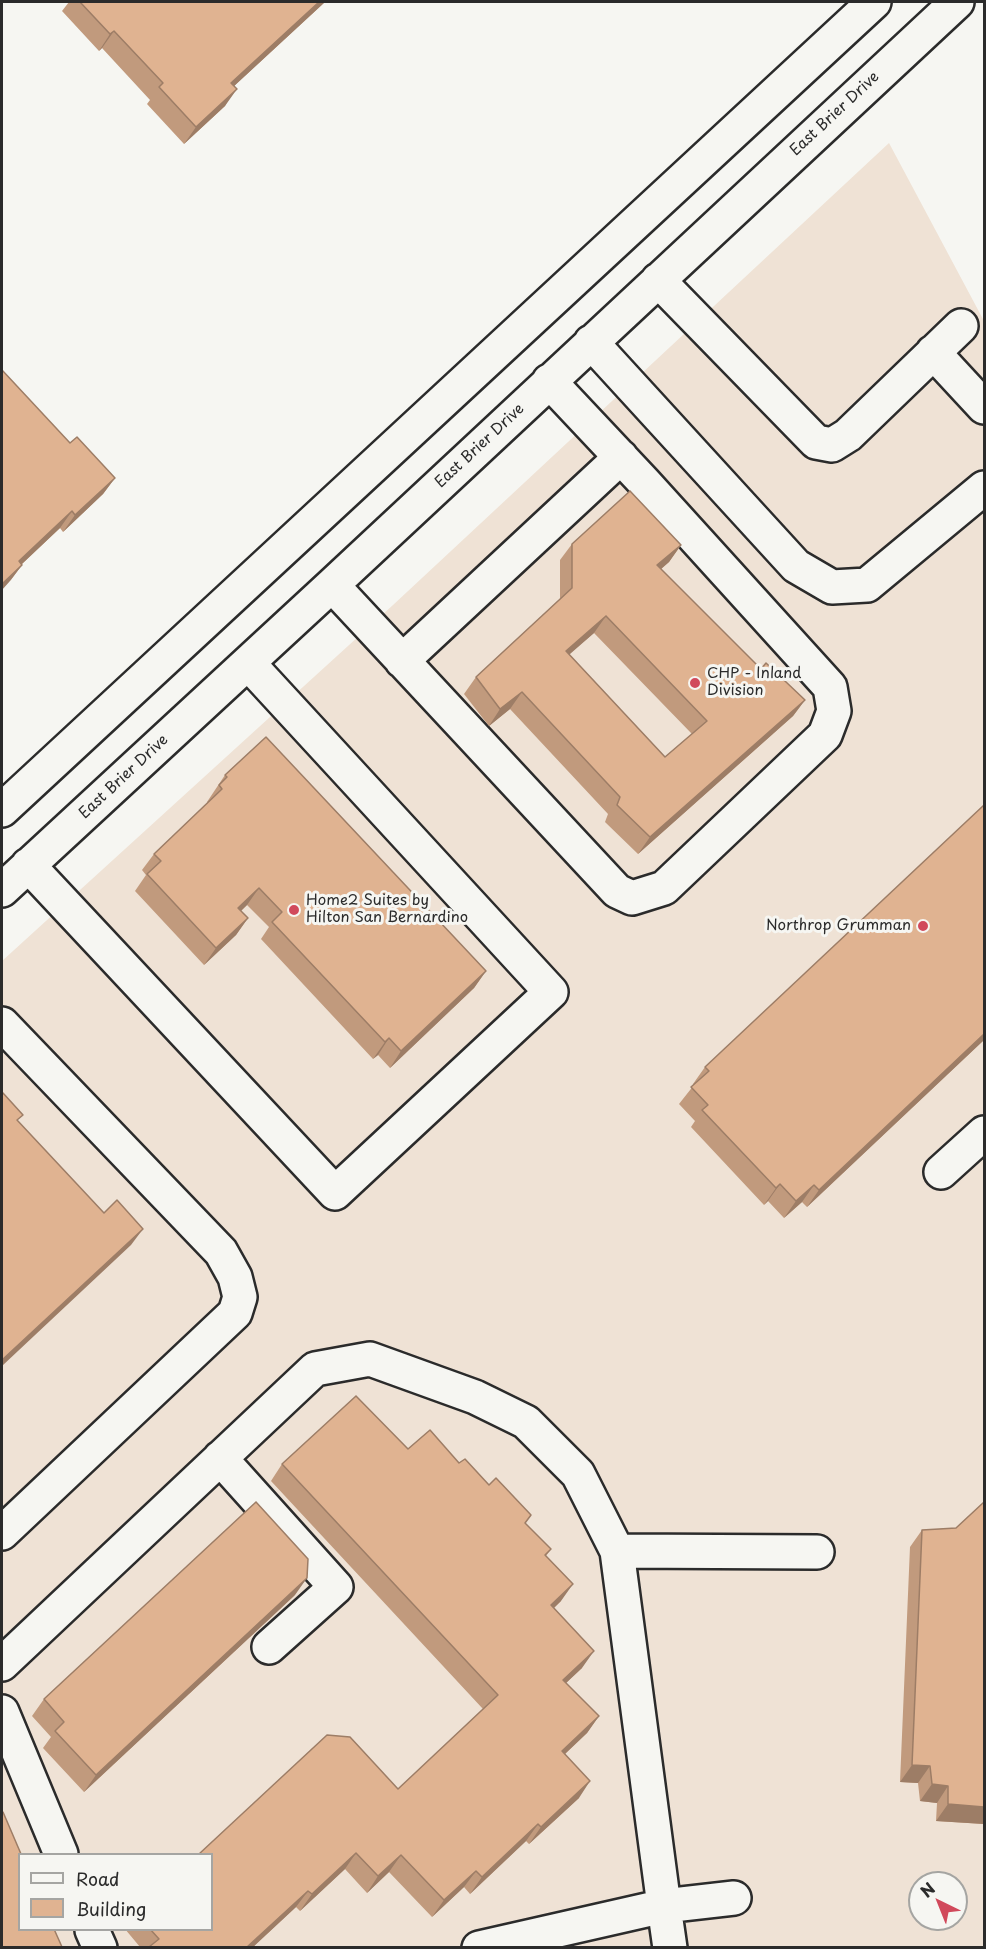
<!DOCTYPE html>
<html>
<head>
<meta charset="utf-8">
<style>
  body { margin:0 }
  #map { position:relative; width:986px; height:1949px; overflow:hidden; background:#f6f6f2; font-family:"Playpen Sans",sans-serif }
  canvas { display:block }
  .frame { position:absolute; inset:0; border:3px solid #2b2b2b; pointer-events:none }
  .legend { position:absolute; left:18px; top:1853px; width:195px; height:78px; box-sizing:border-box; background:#f6f6f2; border:2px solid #a5a5a2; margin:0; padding:8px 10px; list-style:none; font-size:18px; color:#2b2b2b }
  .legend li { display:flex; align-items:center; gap:12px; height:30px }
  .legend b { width:30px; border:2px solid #a5a5a2 }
  .north { position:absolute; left:908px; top:1871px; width:60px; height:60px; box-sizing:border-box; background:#f6f6f2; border:2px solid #a5a5a2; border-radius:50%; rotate:317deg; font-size:16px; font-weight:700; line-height:24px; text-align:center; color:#2b2b2b }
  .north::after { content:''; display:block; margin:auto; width:21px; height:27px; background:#d1495b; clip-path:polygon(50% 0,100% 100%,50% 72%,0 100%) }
</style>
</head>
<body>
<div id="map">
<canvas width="986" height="1949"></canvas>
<div class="frame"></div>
<ul class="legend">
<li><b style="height:8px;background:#f6f6f2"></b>Road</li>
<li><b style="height:16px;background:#e0b391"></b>Building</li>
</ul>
<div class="north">N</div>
</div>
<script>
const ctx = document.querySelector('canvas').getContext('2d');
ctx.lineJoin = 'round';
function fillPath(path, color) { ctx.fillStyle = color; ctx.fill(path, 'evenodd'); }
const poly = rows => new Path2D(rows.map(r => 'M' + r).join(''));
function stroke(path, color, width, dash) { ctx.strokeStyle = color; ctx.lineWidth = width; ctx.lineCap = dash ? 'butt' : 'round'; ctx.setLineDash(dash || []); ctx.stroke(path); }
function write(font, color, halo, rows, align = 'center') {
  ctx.font = font + ' "Playpen Sans",sans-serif'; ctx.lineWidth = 6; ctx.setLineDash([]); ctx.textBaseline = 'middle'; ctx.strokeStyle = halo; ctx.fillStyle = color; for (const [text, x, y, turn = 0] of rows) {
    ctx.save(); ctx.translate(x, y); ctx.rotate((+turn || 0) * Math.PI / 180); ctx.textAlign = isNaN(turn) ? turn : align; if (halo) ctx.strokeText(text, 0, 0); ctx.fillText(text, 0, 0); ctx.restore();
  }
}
fillPath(poly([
  [889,143,984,321,984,1947,2,1948,2,961,393,605],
  [20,1854,212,1854,212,1930,20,1930],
  [920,1883,956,1883,956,1919,920,1919]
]), '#efe2d5');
const minor = poly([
  [658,280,816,442,832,445,848,435,961,326],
  [591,342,796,566,832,587,867,585,984,488],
  [933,352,984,407],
  [332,585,617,891,632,898,664,888,825,735,834,711,830,687,644,482,549,381],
  [402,661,621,457],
  [2,810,874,2],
  [28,865,335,1193,551,992,248,663],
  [2,890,332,585,957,2],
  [2,1024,221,1252,235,1277,240,1297,235,1313,2,1533],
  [941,1172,984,1133],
  [220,1458,336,1587,269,1647],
  [2,1664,315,1369,370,1359,475,1397,526,1422,578,1474,617,1551],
  [2,1712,61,1854],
  [734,1898,664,1906,617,1551,817,1552],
  [92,1930,100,1948],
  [479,1948,664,1906,670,1948]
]);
stroke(minor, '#2b2b2b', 38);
stroke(minor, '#f6f6f2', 33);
fillPath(poly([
  [69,2,325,2,234,86,225,106,184,144,147,104,150,100,102,48,99,51,62,11],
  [70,443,115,478,103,494,63,532,60,528,22,564,22,565,10,581],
  [572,544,681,545,669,562,661,569,761,669,805,700,793,716,638,854,605,822,608,814,510,709,489,726,464,694,476,677,560,599,560,560],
  [594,633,692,734,665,757,569,654],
  [225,775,486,971,474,988,390,1068,378,1055,373,1059,261,939,269,927,247,905,241,911,248,918,236,935,204,965,135,891,146,875,142,870,154,854,208,803,207,802],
  [984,1040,807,1207,802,1202,784,1218,768,1201,764,1205,691,1127,695,1121,679,1104,694,1085,693,1084,705,1067],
  [408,1449,459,1463,531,1515,525,1523,551,1549,546,1556,561,1601,554,1608,582,1668,566,1683,599,1716,587,1733,565,1754,579,1798,529,1844,526,1841,470,1894,464,1887,432,1917,389,1872,367,1893,345,1869,300,1911,296,1907,253,1947,140,1947,125,1929,212,1929,398,1789,483,1709,271,1481,282,1464],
  [984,1502,984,1824,936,1821,937,1803,920,1801,918,1783,900,1782,910,1547,922,1530,956,1528],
  [295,1595,84,1792,43,1748,51,1737,32,1716,44,1699]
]), '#c19a7d');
fillPath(poly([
  [319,2,325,2,219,100,231,83],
  [114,31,102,48,99,51,110,34],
  [237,89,225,106,184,144,196,127],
  [115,478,103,494,63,532,75,515],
  [72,511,60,528,7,578,19,561],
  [681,545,669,562,646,582,657,565],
  [22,565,10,581,2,590,2,584],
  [606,616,594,633,554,668,566,651],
  [522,692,510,709,489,726,500,709],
  [805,700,793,716,638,854,650,837],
  [259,888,247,905,226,925,238,908],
  [248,918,236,935,204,965,216,948],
  [486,971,474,988,390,1068,401,1051],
  [984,1034,984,1040,807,1207,819,1190],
  [389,1038,378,1055,373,1059,385,1042],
  [780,1184,768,1201,764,1205,776,1188],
  [814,1185,802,1202,784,1218,796,1201],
  [143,1229,131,1245,2,1366,2,1360],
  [307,1578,295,1595,84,1792,96,1775],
  [573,1584,561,1601,539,1622,551,1605],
  [594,1651,582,1668,551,1697,563,1680],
  [599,1716,587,1733,550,1768,562,1751],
  [912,1765,930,1766,918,1783,900,1782],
  [590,1781,579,1798,529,1844,541,1827],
  [932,1784,948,1786,937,1803,920,1801],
  [948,1804,984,1807,984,1824,936,1821],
  [538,1824,526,1841,470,1894,482,1877],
  [356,1853,345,1869,300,1911,312,1894],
  [401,1855,389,1872,367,1893,378,1876],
  [476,1871,464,1887,432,1917,444,1900],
  [308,1891,296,1907,253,1947,247,1947]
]), '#9d7d66');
const building = poly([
  [80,2,319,2,231,83,237,89,196,127,159,87,163,83,114,31,110,34,80,2],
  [2,370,70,443,77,437,115,478,75,515,72,511,19,561,22,565,2,584,2,370],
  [630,491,681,545,657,565,761,669,766,663,805,700,650,837,617,805,620,797,522,692,500,709,476,677,572,588,572,544,630,491],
  [606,616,707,721,665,757,566,651,606,616],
  [266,737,486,971,401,1051,389,1038,385,1042,272,922,282,912,259,888,238,908,248,918,216,948,147,874,161,861,154,854,222,789,219,785,227,777,225,775,266,737],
  [984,805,984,1034,819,1190,814,1185,796,1201,780,1184,776,1188,702,1110,708,1105,691,1087,709,1071,705,1067,984,805],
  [3,1093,23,1115,17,1120,104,1213,117,1200,143,1229,2,1360,2,1095,3,1093],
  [356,1396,408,1449,430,1430,459,1463,465,1459,489,1485,496,1478,531,1515,525,1523,551,1549,545,1555,573,1584,551,1605,594,1651,563,1680,599,1716,562,1751,590,1781,541,1827,538,1824,482,1877,476,1871,444,1900,401,1855,378,1876,356,1853,312,1894,308,1891,247,1947,149,1947,159,1939,150,1929,212,1929,212,1854,199,1854,327,1735,350,1737,398,1789,498,1695,282,1464,356,1396],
  [256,1502,308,1559,307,1578,96,1775,55,1731,64,1722,44,1699,256,1502],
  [984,1502,984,1807,948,1804,948,1786,932,1784,930,1766,912,1765,922,1530,956,1528,984,1502],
  [2,1812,3,1812,21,1854,20,1854,20,1929,54,1929,62,1947,2,1947,2,1812]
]);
fillPath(building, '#e0b391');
stroke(building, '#9d7d66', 1.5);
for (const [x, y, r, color] of [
  [695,683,6,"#d1495b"],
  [294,910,6,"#d1495b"],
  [923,926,6,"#d1495b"]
]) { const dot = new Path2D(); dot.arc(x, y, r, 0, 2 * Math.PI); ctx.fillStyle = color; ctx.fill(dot); stroke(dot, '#f6f6f2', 2); }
write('15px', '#2b2b2b', '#f6f6f2', [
  ["East Brier Drive",835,114,-43],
  ["East Brier Drive",480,446,-43],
  ["East Brier Drive",124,777,-43]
]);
write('15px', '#2b2b2b', '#f6f6f2', [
  ["CHP - Inland",707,674],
  ["Division",707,691],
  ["Home2 Suites by",306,901],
  ["Hilton San Bernardino",306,918],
  ["Northrop Grumman",911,926,"right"]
], 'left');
</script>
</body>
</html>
